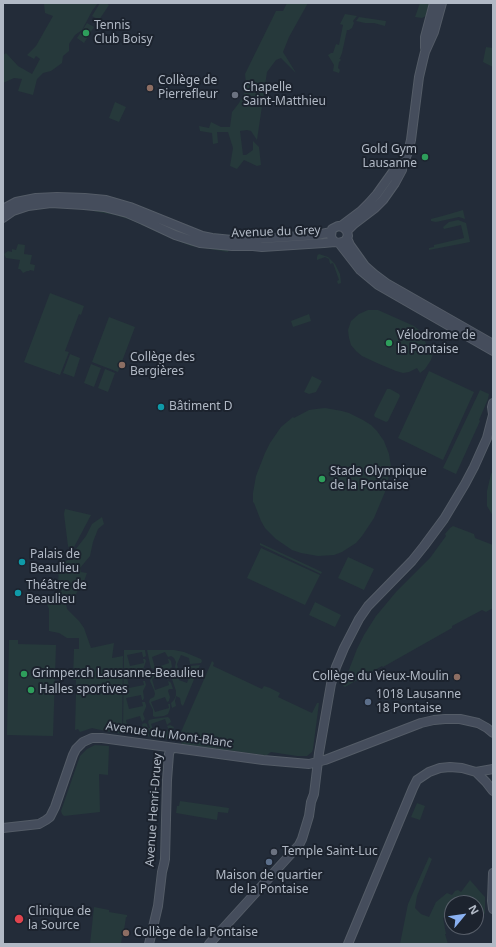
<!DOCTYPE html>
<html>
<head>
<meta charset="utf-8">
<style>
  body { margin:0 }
  #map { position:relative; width:496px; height:947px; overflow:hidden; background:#232c39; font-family:"Noto Sans",sans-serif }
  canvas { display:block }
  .frame { position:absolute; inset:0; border:4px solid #b1b9c5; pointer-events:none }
  .north { position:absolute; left:444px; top:895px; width:40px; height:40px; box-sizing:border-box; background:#1c232e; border:1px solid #585f6a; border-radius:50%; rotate:61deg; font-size:11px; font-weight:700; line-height:16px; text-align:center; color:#b1b9c5 }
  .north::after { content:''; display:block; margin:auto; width:14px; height:18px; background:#8ab1f2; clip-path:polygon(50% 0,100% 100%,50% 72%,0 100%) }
</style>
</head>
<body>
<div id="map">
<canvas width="496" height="947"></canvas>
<div class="frame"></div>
<div class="north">N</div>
</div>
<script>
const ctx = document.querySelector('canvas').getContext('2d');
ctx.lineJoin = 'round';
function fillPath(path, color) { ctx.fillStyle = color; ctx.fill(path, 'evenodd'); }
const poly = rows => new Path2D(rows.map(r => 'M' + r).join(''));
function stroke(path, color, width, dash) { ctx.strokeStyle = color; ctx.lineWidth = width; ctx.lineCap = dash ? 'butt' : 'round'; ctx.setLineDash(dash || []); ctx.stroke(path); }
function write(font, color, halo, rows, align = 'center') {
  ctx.font = font + ' "Noto Sans",sans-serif'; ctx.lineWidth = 4; ctx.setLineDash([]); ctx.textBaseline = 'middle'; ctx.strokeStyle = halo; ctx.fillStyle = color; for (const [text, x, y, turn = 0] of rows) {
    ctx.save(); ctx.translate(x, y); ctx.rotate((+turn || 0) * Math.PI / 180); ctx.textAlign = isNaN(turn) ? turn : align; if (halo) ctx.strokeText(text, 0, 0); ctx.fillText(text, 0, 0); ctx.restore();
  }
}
fillPath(poly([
  [42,3,98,3,92,11,82,30,75,35,69,44,69,51,63,56,62,63,51,71,43,73,37,79,33,95,18,91,22,79,14,78,3,83,3,55,6,53,18,66,32,74,40,59,36,56,34,59,27,55,36,46,53,16,45,13,44,4],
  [100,3,106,3,109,5,99,20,92,16],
  [287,3,308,3,289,37,283,52,296,73,281,58,276,60,267,72,257,140,251,131,247,130,240,131,243,155,246,155,253,150,253,141,259,147,261,165,257,166,244,160,237,169,230,166,233,148,228,132,217,132,218,143,213,144,212,133,200,131,199,126,209,128,211,122,221,127,230,127,232,112,239,103,247,88,246,83,245,74,276,11,283,11],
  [420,3,429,3,426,16,422,18,415,17],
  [345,14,357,16,353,21,354,23,352,28,349,30,347,30,342,53,340,58,339,58,341,60,339,62,338,68,340,70,339,73,333,71,334,65,328,55,331,53,333,53,336,44,339,45,343,25,340,24],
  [359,17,386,21,385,26,374,23,365,23,356,21],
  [87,23,94,27,84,43,77,38],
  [486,47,493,48,493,67,483,62],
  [115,102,126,107,119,122,109,118],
  [93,209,116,212,208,248,229,249,228,252,191,246,173,239,131,220,115,215,93,211],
  [463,210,465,219,459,217,436,222,431,221,431,219,446,215],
  [458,220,466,223,470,242,429,250,429,248,434,247,434,245,464,238,461,225,444,229,443,227,449,222],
  [18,244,25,245,24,254,32,255,30,264,35,265,34,271,30,270,29,271,27,271,23,273,20,269,18,269,20,260,6,258,4,254,8,251,12,252,12,249,16,250],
  [318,254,318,255,319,254,328,257,335,264,340,274,341,283,338,284,337,281,339,280,333,263,330,264,329,259,325,257,317,260,317,257],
  [50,293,84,306,81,315,79,314,65,351,69,352,60,375,24,362],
  [368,310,378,310,414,326,419,330,423,336,427,346,433,344,434,350,431,360,425,369,420,373,417,368,409,372,403,373,396,371,377,363,362,356,356,351,351,345,349,338,348,330,351,321,359,314],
  [309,314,311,321,293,327,291,321],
  [109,317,135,327,118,372,92,362],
  [70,354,80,358,74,377,63,373],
  [91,364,101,368,94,387,84,383],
  [105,369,115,373,108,392,98,388],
  [429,371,474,392,443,460,398,438],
  [312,376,322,381,316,392,309,394,304,392],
  [387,389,390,389,399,394,400,396,388,421,386,422,375,417,374,415],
  [480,390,489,394,488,399,479,420,480,421,456,474,443,468],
  [325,408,342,411,349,413,363,420,371,425,377,431,384,441,389,454,391,467,385,492,374,518,362,536,356,543,342,552,334,555,318,556,301,553,292,550,276,539,265,528,261,521,254,503,253,502,253,493,256,476,265,453,270,443,281,427,293,417,294,418,309,410,316,409],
  [493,471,493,516,487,506,487,491,491,474],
  [65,509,91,515,73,549,70,549,68,546,64,514],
  [102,517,104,524,98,529,93,542,90,556,80,568,81,572,87,573,82,587,78,590,75,596,67,600,66,604,67,609,79,621,84,628,91,648,114,643,112,658,123,656,122,734,96,729,92,728,80,732,78,729,75,730,76,693,77,693,77,689,76,689,76,680,73,680,74,649,79,649,79,638,67,638,59,633,49,631,49,609,43,595,58,596,59,553,64,553,63,561,66,561,70,559,72,554,86,536,92,524],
  [453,526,474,534,475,538,493,545,493,608,486,612,482,610,452,626,452,628,383,667,382,666,345,687,343,686,345,680,357,649,364,635,376,616,396,592,430,558,446,536,445,534,450,528],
  [260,543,322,572,321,574,260,545],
  [261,548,320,575,305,605,247,578],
  [348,557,374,569,364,590,338,578],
  [315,602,341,615,335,627,309,615],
  [9,640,18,640,18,644,56,645,53,736,7,735],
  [124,650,145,650,146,656,144,657,143,657,142,652,127,655,130,666,144,663,143,659,145,659,146,661,143,670,144,678,143,679,141,673,127,676,129,688,144,685,143,681,145,681,146,685,143,691,144,698,143,700,142,700,141,695,126,698,129,709,143,706,142,702,145,702,146,705,146,707,143,714,145,719,142,722,140,716,126,720,128,731,143,728,142,724,145,723,147,724,148,728,150,728,148,722,149,720,153,719,168,717,170,719,171,722,168,724,167,725,165,719,151,724,155,735,169,730,167,726,170,725,174,727,169,738,165,739,123,732],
  [147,650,174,650,184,652,201,659,202,661,201,663,190,664,189,658,181,655,177,664,178,669,176,669,175,667,176,662,174,658,171,656,168,657,165,652,152,657,155,668,169,663,168,659,169,659,171,661,172,667,168,670,157,670,151,668,150,664],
  [212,661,214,663,213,666,262,689,264,686,270,688,280,693,278,697,312,713,317,703,319,703,313,749,312,752,307,756,297,756,271,752,267,755,264,755,182,744,181,742,182,738,180,737,181,732],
  [200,665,183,706,181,704,180,698,176,696,175,701,176,706,172,708,171,703,174,700,176,695,176,691,172,679,173,675,174,674,178,673,179,680,187,683,190,675,190,666],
  [155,672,167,673,168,673,170,678,169,679,167,680,165,674,152,679,155,690,169,685,168,681,170,682,171,683,173,689,169,689,168,691,170,697,169,701,167,702,165,697,151,702,155,712,169,708,168,704,170,704,170,709,168,714,164,716,155,717,153,716,153,710,149,702,150,699,154,697,155,694,154,690,150,681,152,674],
  [95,745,109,746,108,775,99,774,100,812,64,816,62,814,61,811,80,756,87,749],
  [180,801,229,808,228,813,218,812,217,820,176,813,177,806,179,806],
  [417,803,425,806,420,820,411,817],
  [429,857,432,859,417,896,415,908,421,914,429,917,436,902,447,893,452,895,455,891,458,890,461,892,470,880,483,895,485,897,485,914,476,907,476,903,468,902,467,903,452,903,452,912,443,918,446,934,445,934,448,944,400,944,408,904],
  [94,907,109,910,109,912,127,915,127,917,126,917,123,937,122,937,121,944,90,944]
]), '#26393b');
const secondary = poly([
  [425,48,425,37,434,3],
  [3,209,16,202,36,198,57,197,85,198,106,200,130,207,202,236,212,238,232,240,256,239,317,235,331,232],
  [3,218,13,211,28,206,51,203,84,205,104,207,127,213,143,220,175,235,200,243,232,246,253,246,262,247,324,243,335,242,339,243,345,241,348,236,347,231,343,227,338,226,332,229,331,236,332,239,335,242],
  [341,226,361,211,369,203,377,194,397,166,403,164],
  [347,231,354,224,375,208,383,200,395,183,402,170,403,164,408,152,411,140,419,77,423,60,425,52,434,32,442,3],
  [347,238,350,245,365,266,374,274,386,283,493,344],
  [339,243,360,270,378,285,493,351],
  [493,403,492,407,493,414],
  [476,772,486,782,493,791],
  [3,828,39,824,46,820,50,817,55,807,73,755,76,749,83,742,92,738,102,738,263,760,309,764,325,760,421,723,434,720,445,719,460,719,478,723,487,728,493,733],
  [493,873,492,901,493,909],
  [149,944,158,906,162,872,164,864,165,859,167,780,169,754,171,748],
  [209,944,299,845,302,839,309,816,311,802,314,794,319,753,331,684,336,667,344,648,359,619,368,606,412,561,424,546,444,519,465,484,474,467,487,438,493,415],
  [348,944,413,788,417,780,429,772,440,768,450,767,462,768,476,772,493,769]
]);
stroke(secondary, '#545c67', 10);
stroke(secondary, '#454d5c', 8);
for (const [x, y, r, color] of [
  [86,33,4,"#2e9e5b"],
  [150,88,4,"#8d6e63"],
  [235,95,4,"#6b7280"],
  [425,157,4,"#2e9e5b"],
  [389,343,4,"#2e9e5b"],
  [122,365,4,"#8d6e63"],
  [161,407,4,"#0f9aa8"],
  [322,479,4,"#2e9e5b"],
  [22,562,4,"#0f9aa8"],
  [18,593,4,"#0f9aa8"],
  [24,674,4,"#2e9e5b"],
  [457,677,4,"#8d6e63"],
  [31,690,4,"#2e9e5b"],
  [368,702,4,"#5c6f8a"],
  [274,852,4,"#6b7280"],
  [269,862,4,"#5c6f8a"],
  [19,919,5,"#e0444e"],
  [126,933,4,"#8d6e63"]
]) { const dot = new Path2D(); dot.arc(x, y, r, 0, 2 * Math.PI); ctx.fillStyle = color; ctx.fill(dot); stroke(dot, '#1c232e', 1.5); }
write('12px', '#b1b9c5', '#1c232e', [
  ["Tennis",94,26],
  ["Club Boisy",94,40],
  ["Collège de",158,81],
  ["Pierrefleur",158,95],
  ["Chapelle",243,88],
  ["Saint-Matthieu",243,102],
  ["Gold Gym",417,150,"right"],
  ["Lausanne",417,164,"right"],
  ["Vélodrome de",397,336],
  ["la Pontaise",397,350],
  ["Collège des",130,358],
  ["Bergières",130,372],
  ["Bâtiment D",169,407],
  ["Stade Olympique",330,472],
  ["de la Pontaise",330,486],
  ["Palais de",30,555],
  ["Beaulieu",30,569],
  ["Théâtre de",26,586],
  ["Beaulieu",26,600],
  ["Grimper.ch Lausanne-Beaulieu",32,674],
  ["Collège du Vieux-Moulin",449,677,"right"],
  ["Halles sportives",39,690],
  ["1018 Lausanne",376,695],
  ["18 Pontaise",376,709],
  ["Temple Saint-Luc",282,852],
  ["Maison de quartier",269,876,"center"],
  ["de la Pontaise",269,890,"center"],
  ["Clinique de",28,912],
  ["la Source",28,926],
  ["Collège de la Pontaise",134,933]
], 'left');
write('12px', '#b1b9c5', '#1c232e', [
  ["Avenue du Grey",276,232,-2],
  ["Avenue du Mont-Blanc",169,735,8],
  ["Avenue Henri-Druey",154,810,-86]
]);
</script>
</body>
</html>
